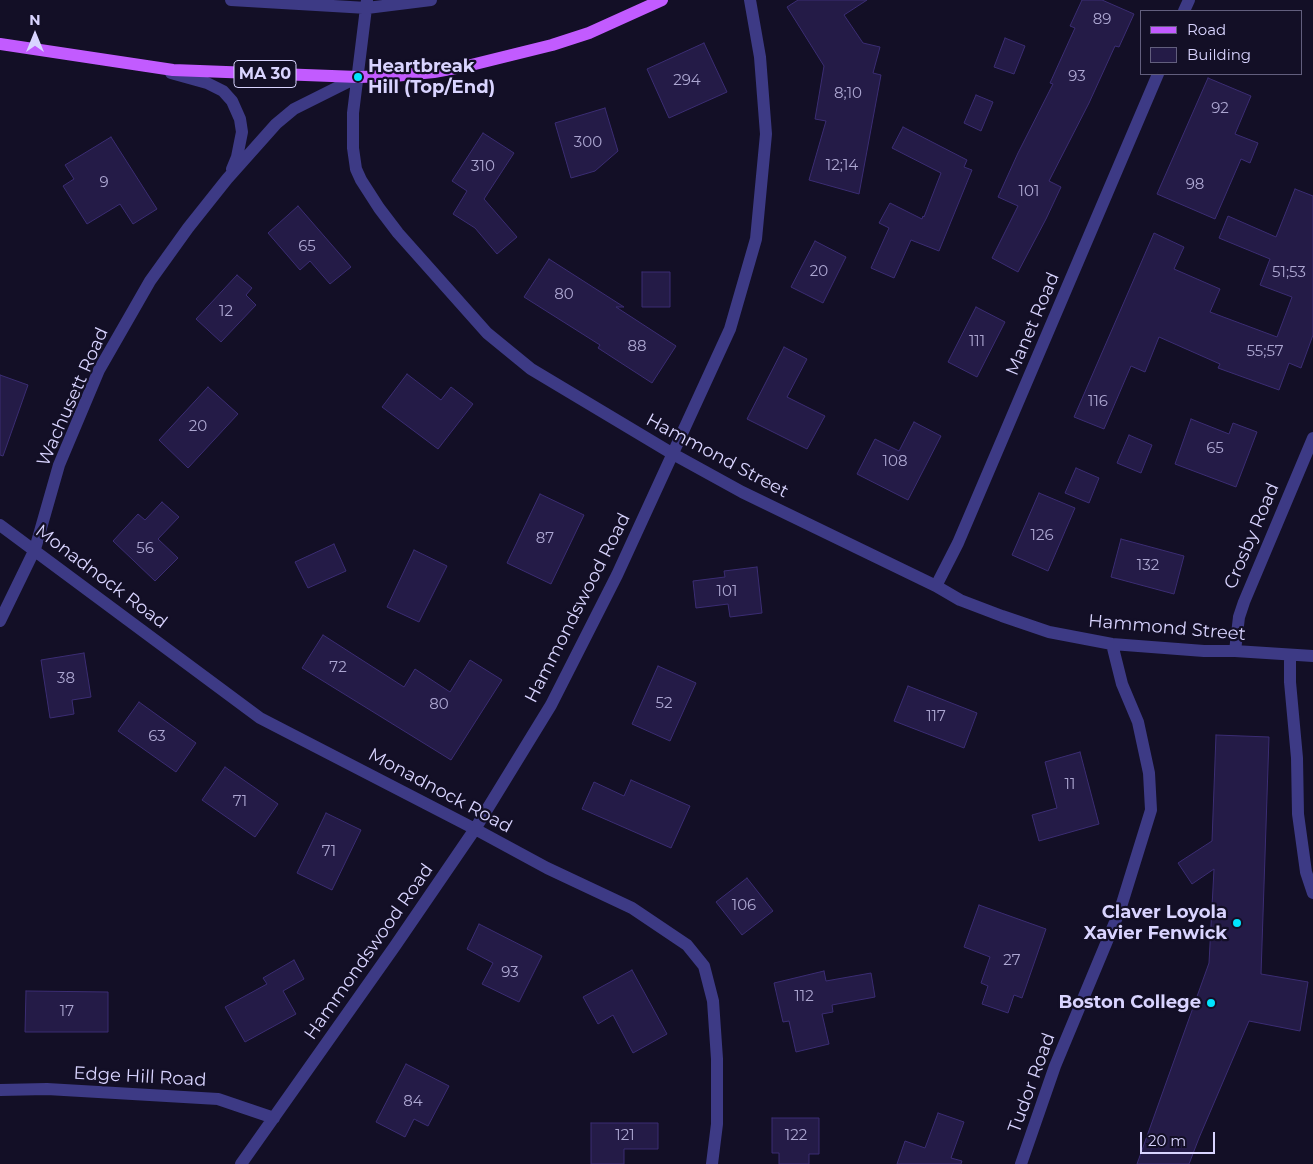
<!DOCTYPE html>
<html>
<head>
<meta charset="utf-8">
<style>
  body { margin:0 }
  #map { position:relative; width:1313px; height:1164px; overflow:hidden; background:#130f26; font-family:Montserrat,sans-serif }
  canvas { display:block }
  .legend { position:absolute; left:1140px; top:10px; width:162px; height:65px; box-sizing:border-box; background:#130f26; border:1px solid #625e7d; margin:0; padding:6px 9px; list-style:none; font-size:15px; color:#d9d4ff }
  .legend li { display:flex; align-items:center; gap:10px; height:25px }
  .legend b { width:25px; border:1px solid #625e7d }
  .north { position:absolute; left:10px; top:10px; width:50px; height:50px; -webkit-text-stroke:4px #130f26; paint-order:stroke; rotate:0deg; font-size:14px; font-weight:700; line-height:20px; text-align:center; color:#d9d4ff }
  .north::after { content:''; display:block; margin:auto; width:18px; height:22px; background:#d9d4ff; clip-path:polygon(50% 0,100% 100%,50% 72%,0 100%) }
  .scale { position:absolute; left:1140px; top:1132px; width:75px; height:22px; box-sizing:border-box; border:2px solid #d9d4ff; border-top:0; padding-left:6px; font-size:15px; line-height:18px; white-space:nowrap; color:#d9d4ff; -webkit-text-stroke:4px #130f26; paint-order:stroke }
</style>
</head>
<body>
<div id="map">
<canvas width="1313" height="1164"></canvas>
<ul class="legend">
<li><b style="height:6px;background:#c25bff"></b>Road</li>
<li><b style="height:14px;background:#241b47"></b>Building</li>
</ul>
<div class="north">N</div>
<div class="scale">20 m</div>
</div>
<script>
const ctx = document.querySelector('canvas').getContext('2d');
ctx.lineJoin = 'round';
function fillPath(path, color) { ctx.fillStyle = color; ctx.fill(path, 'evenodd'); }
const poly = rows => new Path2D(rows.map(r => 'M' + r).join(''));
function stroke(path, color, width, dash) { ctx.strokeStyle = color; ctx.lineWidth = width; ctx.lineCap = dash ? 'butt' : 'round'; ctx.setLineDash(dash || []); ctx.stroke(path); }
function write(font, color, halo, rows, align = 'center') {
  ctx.font = font + ' Montserrat,sans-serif'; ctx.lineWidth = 4.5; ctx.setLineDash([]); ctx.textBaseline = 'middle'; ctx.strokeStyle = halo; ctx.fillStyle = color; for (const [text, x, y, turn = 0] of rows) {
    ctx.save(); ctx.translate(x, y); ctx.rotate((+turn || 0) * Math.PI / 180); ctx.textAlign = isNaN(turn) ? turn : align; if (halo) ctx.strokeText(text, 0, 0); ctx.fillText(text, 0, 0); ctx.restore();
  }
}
const building = poly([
  [798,0,867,0,844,15,863,43,880,47,873,73,881,75,859,194,809,180,826,121,815,119,824,66,787,7,798,0],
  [1082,0,1102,0,1134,14,1119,47,1115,46,1089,103,1049,181,1061,187,1046,219,1018,272,992,258,1018,206,998,197,1018,153,1053,84,1050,83,1075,28,1070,26,1082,0],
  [1005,38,1025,46,1014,74,994,67,1005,38],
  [704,43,727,92,669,118,647,69,704,43],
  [1208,78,1251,96,1235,134,1258,143,1250,163,1241,159,1215,219,1157,194,1208,78],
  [976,95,993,102,981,131,964,123,976,95],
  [605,108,618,151,595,171,571,178,555,123,605,108],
  [903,127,967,160,964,167,972,170,939,251,911,240,894,278,871,268,889,228,879,223,890,203,922,219,923,216,924,217,941,173,892,148,903,127],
  [483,133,514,153,484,199,517,237,497,254,475,228,453,214,467,191,452,181,483,133],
  [111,137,157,209,133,224,120,204,87,224,63,186,74,179,65,165,111,137],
  [1295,189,1313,196,1313,335,1301,368,1289,363,1279,390,1218,368,1220,364,1159,337,1145,372,1131,366,1104,429,1074,417,1154,233,1184,247,1174,269,1220,289,1210,312,1277,337,1292,297,1260,285,1270,259,1219,238,1228,216,1276,237,1295,189],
  [298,206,351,267,330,284,310,261,300,270,268,233,298,206],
  [815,241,846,257,823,303,791,287,815,241],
  [549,259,624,307,616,307,676,346,652,383,598,348,600,345,524,297,549,259],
  [642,272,670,272,670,307,642,307,642,272],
  [237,275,252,288,246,295,256,305,221,342,196,319,237,275],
  [976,307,1005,322,977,377,948,362,976,307],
  [784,347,807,359,787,397,825,416,807,449,747,419,784,347],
  [407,374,441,400,451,387,473,404,438,449,382,407,407,374],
  [0,375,28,385,3,456,0,455,0,375],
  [208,387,238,414,188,468,159,440,208,387],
  [1191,419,1229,434,1233,423,1257,432,1236,487,1175,464,1191,419],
  [914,422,941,436,908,500,857,474,875,439,899,451,914,422],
  [1129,435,1152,445,1141,473,1117,463,1129,435],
  [1076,468,1099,478,1089,503,1065,493,1076,468],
  [1039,493,1075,508,1048,571,1012,555,1039,493],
  [540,494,584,515,551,584,507,563,540,494],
  [162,502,179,517,158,539,178,558,155,581,113,541,138,514,145,520,162,502],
  [1121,539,1184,556,1174,594,1111,577,1121,539],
  [334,544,346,571,308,588,295,562,334,544],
  [414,550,447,566,419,622,387,607,414,550],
  [757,567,762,613,730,617,728,604,696,608,693,581,725,577,724,571,757,567],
  [323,635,404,687,415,669,450,692,470,660,502,680,451,760,302,668,323,635],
  [84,653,91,697,72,700,74,714,50,718,41,660,84,653],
  [658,666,696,683,670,741,632,724,658,666],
  [908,686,977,713,964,748,894,721,908,686],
  [139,702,196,743,176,772,118,731,139,702],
  [1216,735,1269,737,1261,974,1308,982,1300,1031,1249,1021,1199,1138,1189,1164,1137,1164,1209,963,1214,869,1192,884,1178,863,1212,841,1216,735],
  [1080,752,1099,824,1039,841,1032,815,1057,808,1045,762,1080,752],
  [225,767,278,804,255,837,202,800,225,767],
  [631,780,690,806,671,848,582,809,594,782,624,796,631,780],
  [326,813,361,830,332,890,297,873,326,813],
  [747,878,773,911,742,935,716,902,747,878],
  [979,905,1046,929,1022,998,1014,995,1008,1013,982,1004,988,986,981,983,990,957,964,947,979,905],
  [479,924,542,956,519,1002,482,984,493,963,467,949,479,924],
  [294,960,304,979,283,991,296,1014,245,1042,225,1007,267,984,263,978,294,960],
  [632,970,667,1034,633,1053,613,1015,598,1024,583,997,632,970],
  [824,971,826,981,871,973,875,997,832,1005,833,1012,822,1014,829,1044,796,1052,789,1021,783,1022,774,983,824,971],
  [26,991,108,992,108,1032,25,1032,26,991],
  [406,1064,449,1086,428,1126,414,1119,405,1137,376,1122,406,1064],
  [938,1113,964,1122,951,1158,962,1161,961,1164,897,1164,905,1141,925,1148,938,1113],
  [772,1118,819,1118,819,1154,809,1154,809,1164,779,1164,779,1153,772,1153,772,1118],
  [591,1123,658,1123,658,1149,624,1149,624,1164,591,1164,591,1123]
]);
fillPath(building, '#241b47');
stroke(building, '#3b2d73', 1);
stroke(poly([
  [231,0,367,8,431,0],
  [367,0,353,113,353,148,356,169,361,180,379,208,398,233,487,333,531,369,673,454,742,492,936,586,960,600,1002,616,1049,632,1112,644,1204,651,1235,651,1313,656],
  [1184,11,1189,0],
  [171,73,207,83,223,91,232,101,240,119,242,132,237,157,232,169],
  [0,525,260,718,475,829,547,868,632,908,687,945,704,966,713,1001,717,1059,717,1124,712,1164],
  [936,586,958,543,1158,74],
  [0,621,35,549,59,465,99,370,150,281,188,228,227,179,276,124,294,109,358,77],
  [1235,651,1239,617,1244,602,1313,438],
  [1290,655,1290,682,1297,758,1298,814,1306,872,1313,893],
  [0,1090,47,1089,218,1099,274,1118],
  [241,1164,395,946,475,829,551,705,617,575,730,329,756,239,766,134,760,57,750,0],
  [1021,1164,1055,1066,1120,910,1151,810,1149,773,1138,722,1122,684,1112,644]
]), '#3d3a85', 12);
stroke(poly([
  [0,44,173,70,358,77,394,76,434,72,467,66,552,45,589,33,662,0]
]), '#c25bff', 12);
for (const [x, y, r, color] of [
  [358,77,5,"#00e5ff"],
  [1237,923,5,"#00e5ff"],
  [1211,1003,5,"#00e5ff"]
]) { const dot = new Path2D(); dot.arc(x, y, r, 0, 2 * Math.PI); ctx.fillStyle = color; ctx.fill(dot); stroke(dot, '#130f26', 2); }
write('15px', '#aca6d1', null, [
  ["89",1102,20],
  ["93",1077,77],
  ["294",687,81],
  ["8;10",848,94],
  ["92",1220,109],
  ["300",588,143],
  ["12;14",842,166],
  ["310",483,167],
  ["9",104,183],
  ["98",1195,185],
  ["101",1029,192],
  ["65",307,247],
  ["20",819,272],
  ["51;53",1289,273],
  ["80",564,295],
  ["12",226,312],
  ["111",977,342],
  ["88",637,347],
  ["55;57",1265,352],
  ["116",1098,402],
  ["20",198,427],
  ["65",1215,449],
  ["108",895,462],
  ["126",1042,536],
  ["87",545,539],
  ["56",145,549],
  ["132",1148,566],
  ["101",727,592],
  ["72",338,668],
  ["38",66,679],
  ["52",664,704],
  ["80",439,705],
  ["117",936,717],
  ["63",157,737],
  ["11",1070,785],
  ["71",240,802],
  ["71",329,852],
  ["106",744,906],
  ["27",1012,961],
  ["93",510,973],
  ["112",804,997],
  ["17",67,1012],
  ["84",413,1102],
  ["121",625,1136],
  ["122",796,1136]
]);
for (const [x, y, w] of [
  [265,74,62]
]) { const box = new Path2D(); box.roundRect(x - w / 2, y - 13.5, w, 27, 4); ctx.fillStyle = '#130f26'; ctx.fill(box); stroke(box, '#d9d4ff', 1); }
write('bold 16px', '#d9d4ff', null, [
  ["MA 30",265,74]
]);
write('bold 18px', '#d9d4ff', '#130f26', [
  ["Heartbreak",368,67,"left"],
  ["Hill (Top/End)",368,88,"left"],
  ["Claver Loyola",1227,913],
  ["Xavier Fenwick",1227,934],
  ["Boston College",1201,1003]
], 'right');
write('18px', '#d9d4ff', '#130f26', [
  ["Manet Road",1033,324,-67],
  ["Wachusett Road",73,397,-66],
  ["Hammond Street",717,456,28],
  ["Crosby Road",1252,536,-67],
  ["Monadnock Road",101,577,37],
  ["Hammondswood Road",578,608,-63],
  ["Hammond Street",1167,628,5],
  ["Monadnock Road",440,791,28],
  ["Hammondswood Road",369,952,-55],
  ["Edge Hill Road",140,1077,3],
  ["Tudor Road",1032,1083,-70]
]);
</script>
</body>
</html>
